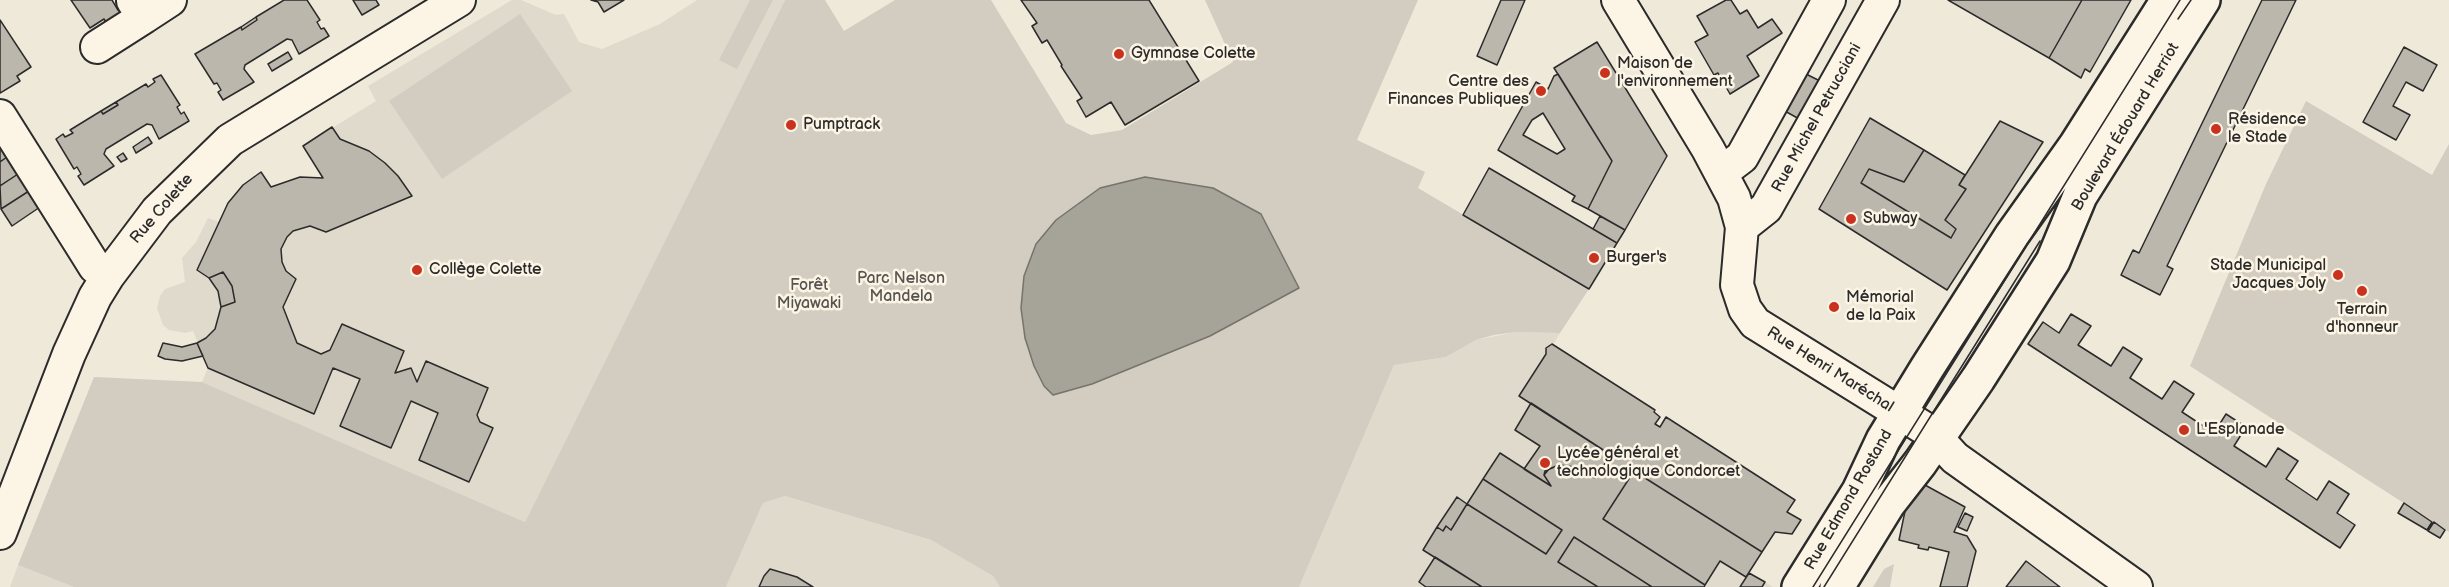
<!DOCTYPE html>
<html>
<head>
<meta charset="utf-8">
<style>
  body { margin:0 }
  canvas { display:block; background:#efe9da }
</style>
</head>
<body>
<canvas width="2449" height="587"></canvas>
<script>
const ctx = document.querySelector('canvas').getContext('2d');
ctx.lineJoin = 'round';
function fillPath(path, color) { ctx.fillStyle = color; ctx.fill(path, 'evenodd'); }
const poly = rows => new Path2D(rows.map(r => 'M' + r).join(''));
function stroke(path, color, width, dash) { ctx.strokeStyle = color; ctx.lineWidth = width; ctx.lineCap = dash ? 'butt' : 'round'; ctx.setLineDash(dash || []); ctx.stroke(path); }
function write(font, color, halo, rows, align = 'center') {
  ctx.font = font + ' "Balsamiq Sans",sans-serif'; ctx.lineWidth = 5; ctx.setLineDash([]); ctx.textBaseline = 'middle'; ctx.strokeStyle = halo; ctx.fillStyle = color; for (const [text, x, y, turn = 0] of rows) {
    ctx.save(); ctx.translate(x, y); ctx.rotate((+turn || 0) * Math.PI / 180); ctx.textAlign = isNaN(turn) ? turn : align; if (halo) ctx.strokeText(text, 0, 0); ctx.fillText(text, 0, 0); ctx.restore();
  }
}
fillPath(poly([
  [512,0,521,0,556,15,564,14,579,42,602,49,660,24,697,0,785,0,525,522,202,382,208,368,193,331,185,333,169,330,163,325,157,308,160,296,165,289,185,282,182,258,196,242,208,218,219,222,228,203,243,185,261,172,271,187,300,177,322,178,303,146,376,101,368,86],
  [1516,332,1560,333,1553,345,1659,416,1656,424,1660,426,1666,417,1795,500,1787,512,1801,520,1792,534,1775,532,1749,572,1773,587,1299,587,1394,365,1446,357,1476,340],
  [785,496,931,540,993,576,1000,587,726,587,763,503],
  [18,565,74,587,10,587]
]), '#e0dacc');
fillPath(poly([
  [750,0,773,0,737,69,719,60],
  [785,0,825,0,844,31,895,0,991,0,1066,123,1091,135,1122,130,1233,62,1205,0,1418,0,1357,140,1425,172,1418,188,1589,289,1560,333,1516,332,1494,335,1476,340,1446,357,1394,365,1299,587,1000,587,993,576,931,540,785,496,763,503,726,587,74,587,18,565,94,377,202,382,525,522],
  [520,14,572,91,442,179,389,101],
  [2306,101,2432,175,2449,144,2449,532,2190,366,2266,184],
  [1894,564,1890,587,1873,587,1884,569]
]), '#d2cdc0');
const water = poly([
  [1145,177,1213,188,1261,214,1299,288,1210,336,1092,384,1053,395,1044,386,1034,366,1025,338,1021,308,1024,276,1036,244,1056,220,1100,188,1145,177]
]);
fillPath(water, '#a6a399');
stroke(water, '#75736d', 1.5);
const building = poly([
  [71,0,112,0,118,10,123,6,126,11,107,24,104,19,90,28,71,0],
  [284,0,307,0,320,20,317,22,321,29,324,28,329,36,299,54,292,40,287,39,245,65,244,69,254,82,223,100,218,92,221,90,217,83,214,84,195,54,241,27,242,30,257,20,256,17,284,0],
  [353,0,376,0,379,5,362,15,353,0],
  [591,0,624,0,604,12,598,2,591,0],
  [1021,0,1149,0,1199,81,1125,125,1111,102,1086,117,1077,101,1082,98,1061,66,1062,65,1047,40,1042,43,1032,26,1037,23,1021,0],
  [1501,0,1525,0,1497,65,1477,56,1501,0],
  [1726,0,1731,0,1740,14,1747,10,1758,28,1772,19,1782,33,1747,56,1759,76,1730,94,1718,73,1714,75,1695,42,1708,35,1697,16,1726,0],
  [1948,0,2082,0,2049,58,1948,0],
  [2082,0,2131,0,2090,72,2085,69,2081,78,2049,58,2082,0],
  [2262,0,2296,0,2167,266,2173,269,2160,295,2121,275,2133,250,2139,253,2262,0],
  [256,17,257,20,242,30,241,27,256,17],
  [0,20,31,67,17,76,20,81,0,93,0,20],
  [1597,42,1667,156,1625,230,1588,209,1612,161,1554,68,1597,42],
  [2404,47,2437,65,2423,91,2406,82,2393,106,2410,115,2396,140,2363,122,2404,47],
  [288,52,292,59,272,71,268,64,288,52],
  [1804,73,1822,82,1801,120,1783,110,1804,73],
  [1558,74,1612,161,1588,209,1572,201,1575,196,1498,150,1536,82,1548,89,1554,76,1558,74],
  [1543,113,1565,149,1557,154,1523,135,1532,120,1543,113],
  [161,75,180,105,177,107,181,114,184,112,189,121,159,139,152,125,147,124,106,149,104,154,114,166,84,185,78,176,81,174,77,167,74,169,56,139,63,134,65,137,73,133,70,130,101,111,103,114,118,105,116,102,146,84,148,87,155,82,153,79,161,75],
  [116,102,118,105,103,114,101,111,116,102],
  [1870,118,1924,150,1904,182,1869,169,1861,183,1951,238,1956,229,1945,220,1966,189,1959,185,2000,121,2043,142,1947,290,1819,209,1870,118],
  [332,127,340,139,369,151,385,163,398,176,412,196,326,232,310,226,293,231,287,237,281,249,282,262,286,271,296,279,283,307,297,343,321,354,330,350,342,324,404,351,395,373,411,368,417,382,426,361,488,388,477,415,480,422,493,428,469,482,419,460,438,413,411,401,391,448,340,426,360,379,333,368,314,414,208,368,197,343,206,338,215,329,221,307,235,302,232,286,223,272,209,278,197,270,228,203,243,185,261,172,271,187,300,177,323,178,303,146,332,127],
  [148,137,152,143,136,153,133,147,148,137],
  [0,146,7,157,0,162,0,146],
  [1924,150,1965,175,1959,185,1966,189,1945,220,1956,229,1951,238,1861,183,1869,169,1904,182,1924,150],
  [123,153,127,159,121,162,117,157,123,153],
  [7,157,18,174,0,186,0,162,7,157],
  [1489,168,1617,243,1589,289,1463,215,1489,168],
  [18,174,29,191,1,209,0,186,18,174],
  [29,191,40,207,12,226,1,209,29,191],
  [1600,216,1625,230,1617,243,1593,229,1600,216],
  [223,272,232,286,235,302,221,307,218,291,209,278,223,272],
  [2071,314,2091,326,2078,345,2111,366,2123,347,2142,359,2130,378,2162,399,2174,381,2194,394,2182,412,2214,433,2226,414,2246,427,2234,446,2266,467,2278,448,2298,461,2286,479,2317,500,2329,481,2349,494,2337,513,2355,525,2340,548,2028,344,2043,322,2059,333,2071,314],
  [163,343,182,347,197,343,203,356,182,361,165,359,158,356,163,343],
  [1552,344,1655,410,1654,412,1660,417,1655,424,1660,427,1666,417,1795,500,1787,512,1801,520,1792,534,1775,532,1762,552,1634,471,1603,519,1705,585,1704,587,1652,587,1574,537,1558,562,1598,587,1482,587,1423,550,1437,527,1443,531,1446,526,1451,530,1467,504,1546,554,1562,530,1483,479,1500,453,1551,486,1544,475,1549,469,1559,465,1575,467,1595,478,1611,455,1519,396,1546,354,1546,348,1552,344],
  [1531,403,1611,455,1595,478,1575,467,1559,465,1545,471,1544,475,1551,486,1524,469,1540,446,1515,430,1531,403],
  [1634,471,1762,552,1746,577,1720,561,1705,585,1603,519,1634,471],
  [1483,479,1562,530,1546,554,1467,504,1483,479],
  [1925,485,1965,507,1954,532,1967,536,1976,551,1967,587,1940,587,1949,552,1929,547,1928,550,1918,548,1919,545,1899,540,1909,492,1916,486,1925,485],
  [1457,497,1467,504,1451,530,1446,526,1443,531,1437,527,1457,497],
  [2404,503,2432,522,2427,530,2398,513,2404,503],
  [1965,513,1973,517,1967,531,1958,527,1965,513],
  [2434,522,2445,530,2440,538,2428,531,2434,522],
  [1574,537,1652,587,1598,587,1558,562,1574,537],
  [1435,557,1482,587,1426,587,1419,582,1435,557],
  [2026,561,2060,587,2006,587,2026,561],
  [770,569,797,577,813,587,759,587,764,576,770,569],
  [1749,573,1765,582,1762,587,1740,587,1749,573]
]);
fillPath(building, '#bcb7ac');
stroke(building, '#2b2b2b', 1.5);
const minor = poly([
  [1618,0,1708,149,1734,198,1742,227,1737,285,1745,309,1755,323,1932,433,1955,458,2136,587],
  [133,1,144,17,170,0],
  [97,47,144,17],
  [0,116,85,251,95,267,108,276],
  [1721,173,1742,157,1829,0],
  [1742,227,1766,208,1883,0],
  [0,533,69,354,95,297,108,276,157,211,230,140,459,0]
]);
const major = poly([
  [1799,587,1859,491,1883,440,1927,368,2012,235,2076,145,2168,0],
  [1837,587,1888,504,1920,463,1978,379,2053,261,2080,196,2203,0]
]);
stroke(minor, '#2b2b2b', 36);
stroke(major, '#2b2b2b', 38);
stroke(minor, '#fcf5e5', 32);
stroke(major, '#fcf5e5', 33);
stroke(poly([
  [2178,19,2191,0],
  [1813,587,2180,0],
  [1824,587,2040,241]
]), '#2b2b2b', 1.5);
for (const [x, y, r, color] of [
  [1119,54,6,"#c8321e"],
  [1605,73,6,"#c8321e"],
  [1541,91,6,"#c8321e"],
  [791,125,6,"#c8321e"],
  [2216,129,6,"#c8321e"],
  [1851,219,6,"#c8321e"],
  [1594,258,6,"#c8321e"],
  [417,270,6,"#c8321e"],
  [2338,275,6,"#c8321e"],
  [2362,291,6,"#c8321e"],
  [1834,307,6,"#c8321e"],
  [2184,430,6,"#c8321e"],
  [1545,463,6,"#c8321e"]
]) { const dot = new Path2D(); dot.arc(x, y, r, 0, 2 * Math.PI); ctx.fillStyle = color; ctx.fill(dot); stroke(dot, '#fcf5e5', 2); }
write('16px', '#2b2b2b', '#fcf5e5', [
  ["Gymnase Colette",1131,54],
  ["Maison de",1617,64],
  ["l'environnement",1617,82],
  ["Centre des",1529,82,"right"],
  ["Finances Publiques",1529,100,"right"],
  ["Résidence",2228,120],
  ["le Stade",2228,138],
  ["Pumptrack",803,125],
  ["Subway",1863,219],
  ["Burger's",1606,258],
  ["Stade Municipal",2326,266,"right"],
  ["Jacques Joly",2326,284,"right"],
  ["Collège Colette",429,270],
  ["Mémorial",1846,298],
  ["de la Paix",1846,316],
  ["Terrain",2362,310,"center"],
  ["d'honneur",2362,328,"center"],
  ["L'Esplanade",2196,430],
  ["Lycée général et",1557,454],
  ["technologique Condorcet",1557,472]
], 'left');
write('16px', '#2b2b2b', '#fcf5e5', [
  ["Rue Michel Petrucciani",1817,118,-61],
  ["Boulevard Édouard Herriot",2126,127,-59],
  ["Rue Colette",162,209,-49],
  ["Rue Henri Maréchal",1830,370,32],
  ["Rue Edmond Rostand",1849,500,-60]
]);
write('16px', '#555450', '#fcf5e5', [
  ["Parc Nelson",901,279],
  ["Mandela",901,297],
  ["Forêt",809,286],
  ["Miyawaki",809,304]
]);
</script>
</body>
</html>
